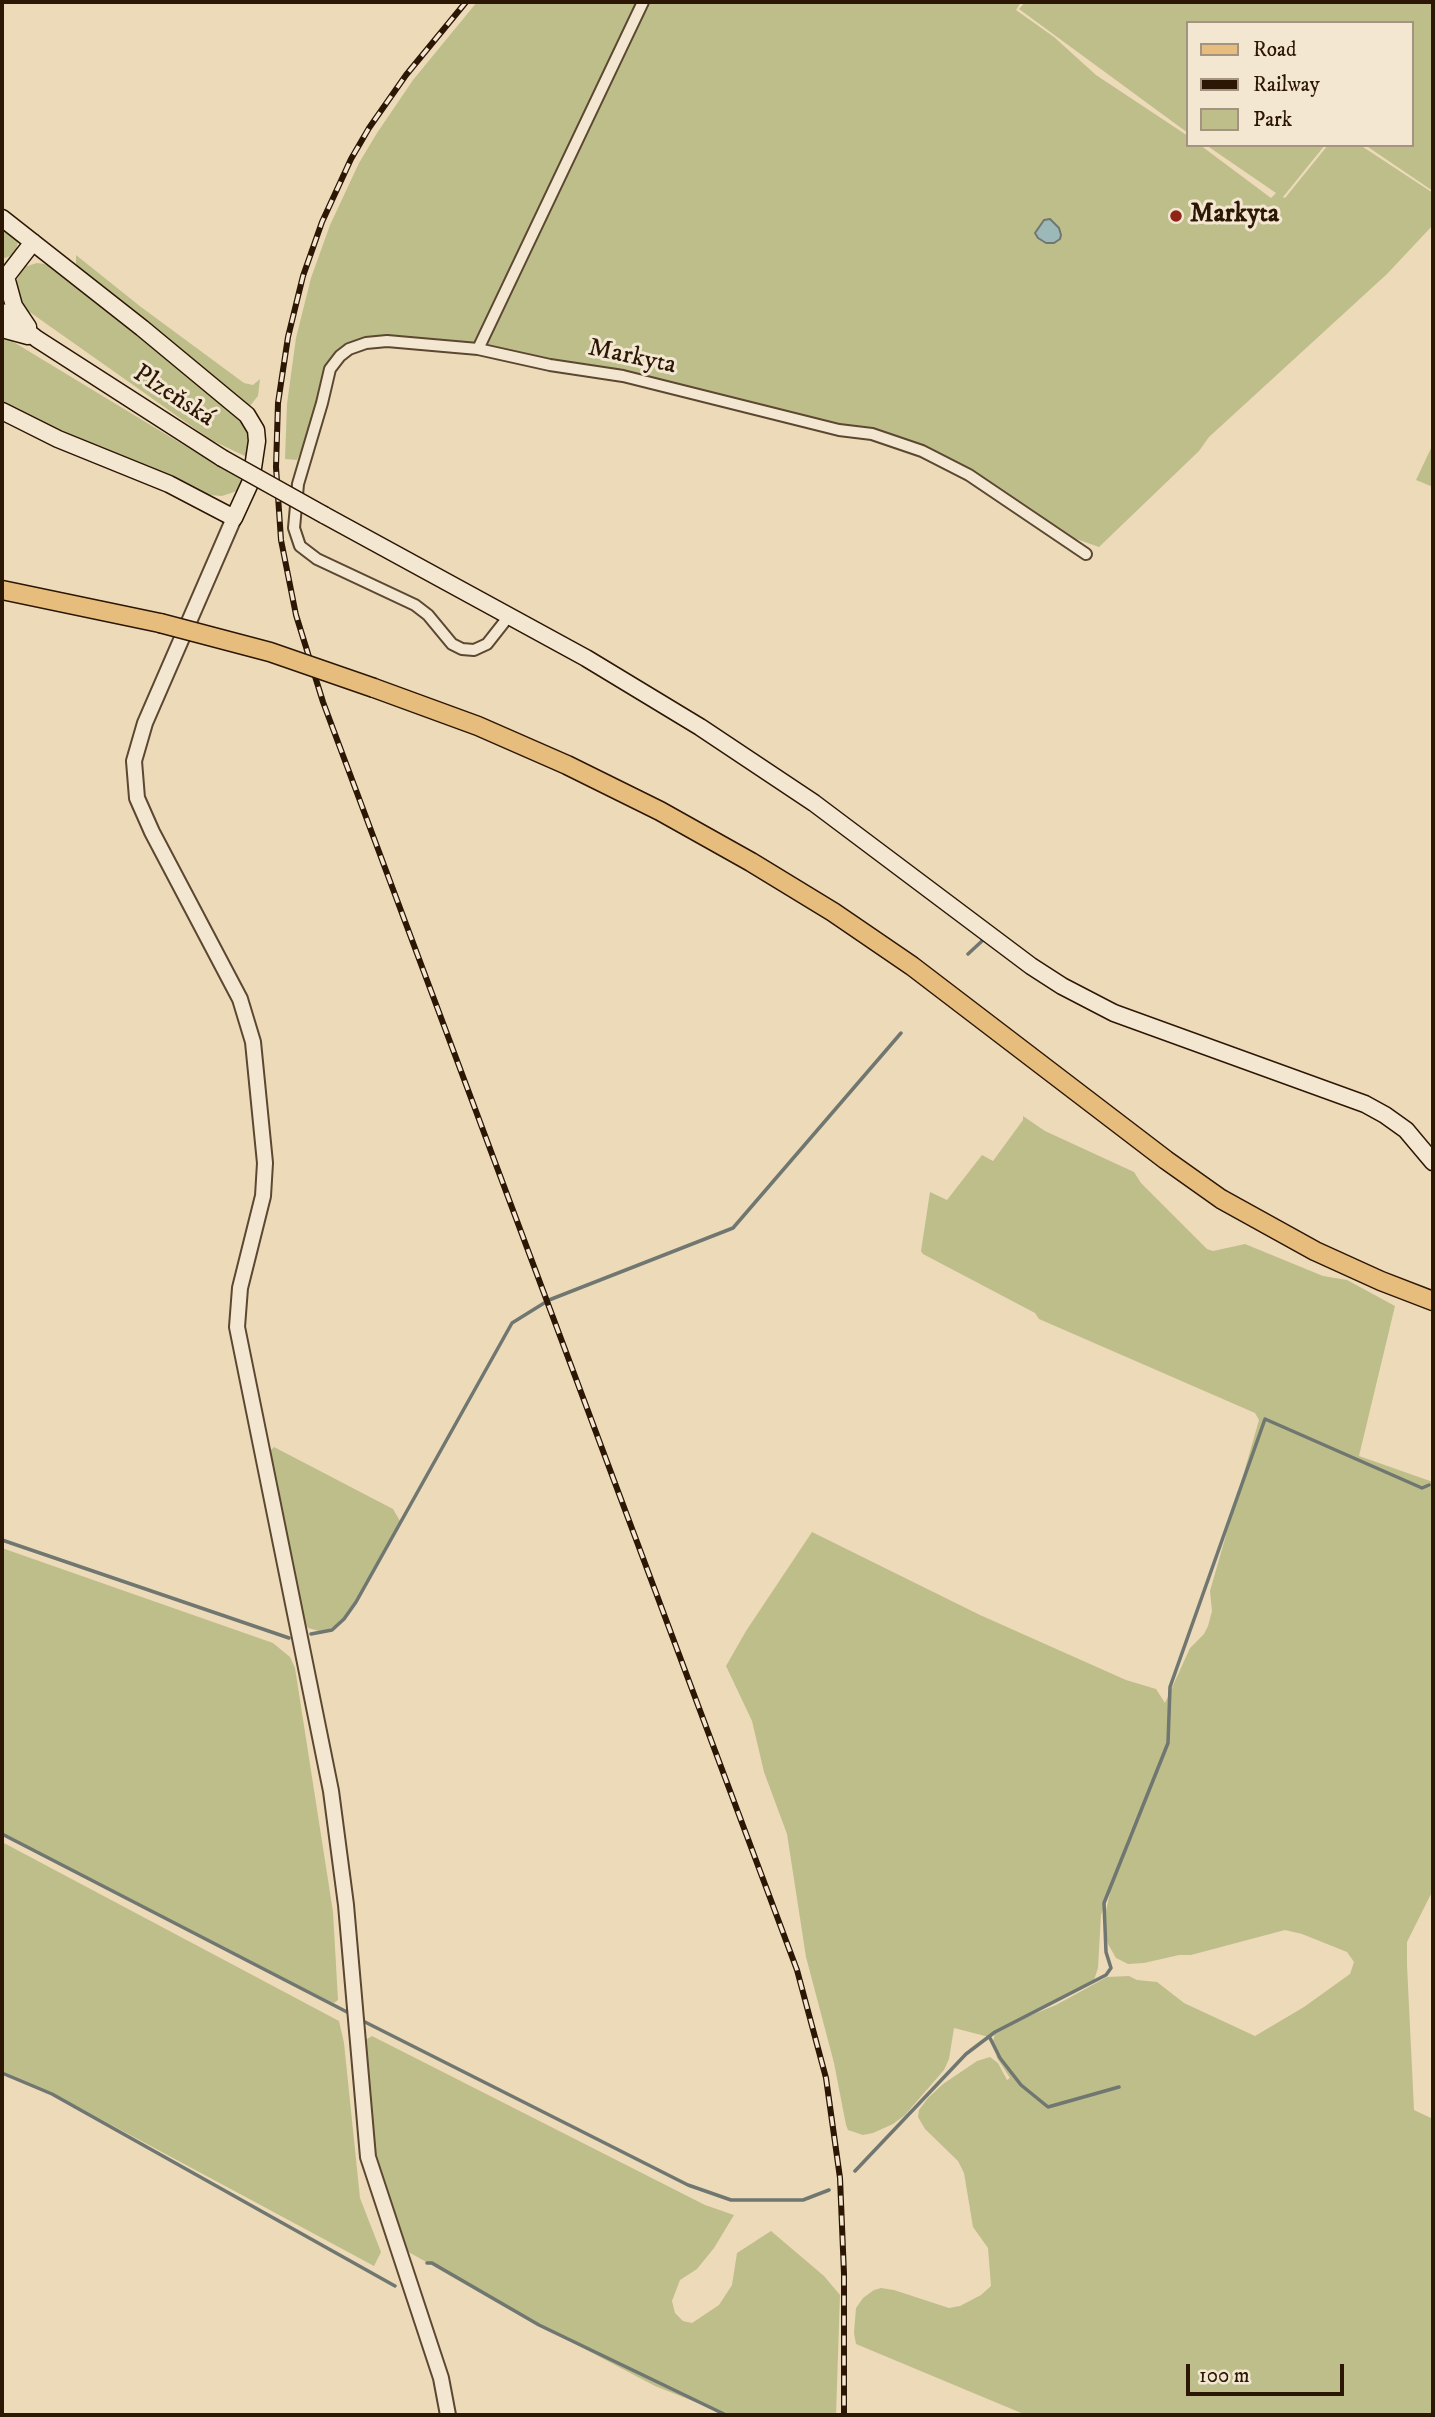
<!DOCTYPE html>
<html>
<head>
<meta charset="utf-8">
<style>
  body { margin:0 }
  #map { position:relative; width:1435px; height:2417px; overflow:hidden; background:#eddab9; font-family:"IM FELL DW Pica",serif }
  canvas { display:block }
  .frame { position:absolute; inset:0; border:4px solid #2c1604; pointer-events:none }
  .legend { position:absolute; left:1186px; top:21px; width:228px; height:126px; box-sizing:border-box; background:#f3e7d2; border:2px solid #a39380; margin:0; padding:9px 12px; list-style:none; font-size:21px; color:#2c1604 }
  .legend li { display:flex; align-items:center; gap:14px; height:35px }
  .legend b { width:35px; border:2px solid #a39380 }
  .scale { position:absolute; left:1186px; top:2364px; width:158px; height:32px; box-sizing:border-box; border:4px solid #2c1604; border-top:0; padding-left:9px; font-size:21px; line-height:24px; white-space:nowrap; color:#2c1604; -webkit-text-stroke:5px #f3e7d2; paint-order:stroke }
</style>
</head>
<body>
<div id="map">
<canvas width="1435" height="2417"></canvas>
<div class="frame"></div>
<ul class="legend">
<li><b style="height:9px;background:#e6bd7c"></b>Road</li>
<li><b style="height:9px;background:#2c1604"></b>Railway</li>
<li><b style="height:19px;background:#bebe8b"></b>Park</li>
</ul>
<div class="scale">100 m</div>
</div>
<script>
const ctx = document.querySelector('canvas').getContext('2d');
ctx.lineJoin = 'round';
function fillPath(path, color) { ctx.fillStyle = color; ctx.fill(path, 'evenodd'); }
const poly = rows => new Path2D(rows.map(r => 'M' + r).join(''));
function stroke(path, color, width, dash) { ctx.strokeStyle = color; ctx.lineWidth = width; ctx.lineCap = dash ? 'butt' : 'round'; ctx.setLineDash(dash || []); ctx.stroke(path); }
function write(font, color, halo, rows, align = 'center') {
  ctx.font = font + ' "IM FELL DW Pica",serif'; ctx.lineWidth = 6; ctx.setLineDash([]); ctx.textBaseline = 'middle'; ctx.strokeStyle = halo; ctx.fillStyle = color; for (const [text, x, y, turn = 0] of rows) {
    ctx.save(); ctx.translate(x, y); ctx.rotate((+turn || 0) * Math.PI / 180); ctx.textAlign = isNaN(turn) ? turn : align; if (halo) ctx.strokeText(text, 0, 0); ctx.fillText(text, 0, 0); ctx.restore();
  }
}
fillPath(poly([
  [477,2,1021,2,1016,10,1054,37,1096,75,1188,136,1188,145,1200,145,1271,198,1276,193,1206,145,1325,145,1283,197,1285,198,1328,145,1360,145,1433,193,1433,225,1387,274,1209,437,1199,451,1099,547,1048,529,922,451,622,376,372,337,347,343,332,359,313,422,297,460,285,459,287,404,296,338,311,278,330,225,359,163,377,133,413,80],
  [1025,2,1433,2,1433,191,1365,145,1412,145,1412,23,1188,23,1188,133,1019,9],
  [2,226,18,242,15,254,5,258,2,257],
  [76,255,141,307,244,383,253,385,260,379,258,396,249,407,76,269],
  [37,263,45,264,58,271,227,404,241,420,249,436,247,457,211,440,24,308,14,285,24,267],
  [2,335,243,481,237,491,222,496,210,495,17,412,2,401],
  [1433,444,1433,487,1416,480],
  [1023,1116,1045,1131,1134,1172,1141,1183,1207,1249,1213,1251,1245,1244,1323,1276,1347,1280,1395,1306,1359,1456,1433,1482,1433,1890,1407,1942,1407,1965,1414,2110,1433,2119,1433,2415,1026,2415,856,2344,854,2333,856,2308,863,2298,874,2290,881,2288,894,2290,949,2308,960,2306,981,2295,991,2286,988,2248,973,2227,964,2173,958,2161,925,2129,918,2117,919,2110,928,2098,943,2084,977,2061,990,2057,998,2063,1007,2080,1010,2078,997,2058,993,2041,995,2034,989,2037,954,2028,949,2059,944,2070,905,2115,893,2124,873,2133,863,2135,848,2130,846,2125,834,2063,806,1957,787,1834,764,1772,752,1721,726,1666,746,1631,812,1532,980,1615,1126,1680,1156,1689,1165,1703,1190,1648,1204,1634,1208,1626,1212,1611,1210,1591,1259,1420,1255,1413,1039,1319,1035,1313,923,1254,921,1251,930,1192,947,1200,982,1155,993,1161,1023,1120],
  [1138,1809,1111,1888,1105,1915,1104,1929,1108,1944,1116,1958,1128,1964,1144,1963,1179,1955,1191,1955,1285,1930,1302,1934,1347,1952,1354,1962,1350,1974,1304,2007,1255,2036,1184,2003,1157,1982,1137,1980,1129,1976,1107,1977,1056,2005,1017,2021,1028,2014,1074,1993,1094,1980,1098,1968,1101,1915],
  [274,1447,393,1509,400,1521,399,1528,353,1606,343,1620,330,1629,319,1631,308,1628,304,1621,270,1451],
  [2,1548,273,1643,290,1657,295,1668,333,1912,338,2000,334,2003,329,2001,2,1833],
  [2,1842,339,2021,344,2043,360,2198,381,2252,374,2266,52,2093,2,2072],
  [372,2036,705,2205,734,2215,714,2248,697,2269,680,2280,672,2301,675,2313,683,2321,692,2323,719,2305,732,2285,737,2253,771,2231,824,2276,840,2295,836,2415,728,2415,655,2386,501,2305,400,2247,377,2171,362,2042]
]), '#bebe8b');
const water = poly([
  [1050,219,1059,228,1061,235,1060,239,1054,243,1046,243,1038,238,1035,233,1044,220,1050,219]
]);
fillPath(water, '#9cb8b8');
stroke(water, '#6f7770', 2);
stroke(poly([
  [968,954,982,941],
  [2,1540,289,1638],
  [311,1634,332,1630,344,1619,356,1602,512,1323,549,1300,733,1228,901,1033],
  [2,1834,347,2012],
  [361,2020,688,2185,731,2200,803,2200,829,2190],
  [990,2038,1000,2058,1021,2085,1048,2107,1119,2087],
  [2,2073,52,2094,395,2286],
  [855,2171,966,2054,995,2032,1106,1975,1111,1968,1106,1952,1104,1903,1168,1743,1170,1687,1265,1419,1422,1488,1429,1485],
  [427,2263,432,2263,539,2325,726,2415]
]), '#6f7770', 3.5);
const minor = poly([
  [478,349,643,2],
  [509,616,487,644,474,650,462,649,452,644,428,615,415,605,317,559,300,546,294,528,298,484,322,403,330,369,340,356,349,349,366,343,387,341,478,349,550,365,623,376,839,430,872,434,922,451,969,475,1086,554]
]);
const tertiary = poly([
  [234,518,145,723,134,761,137,798,152,832,240,999,253,1042,265,1163,263,1196,240,1288,237,1327,331,1791,346,1905,368,2157,441,2378,448,2415]
]);
const secondary = poly([
  [2,218,142,328,247,415,256,430,257,441,251,481,234,518,169,484,58,439,2,411],
  [2,312,37,339,222,458],
  [28,327,14,306,6,277,33,242],
  [2,329,28,336],
  [324,515,586,658,700,727,814,803,1031,966,1062,986,1114,1013,1365,1104,1385,1115,1406,1130,1433,1162]
]);
const primary = poly([
  [2,590,160,623],
  [374,688,478,726,567,765,660,811,751,862,833,912,912,966,1166,1160,1221,1199,1315,1251,1381,1281,1433,1301]
]);
stroke(minor, '#5c4731', 14);
stroke(tertiary, '#5c4731', 18);
stroke(secondary, '#2c1604', 19);
stroke(primary, '#2c1604', 21);
stroke(minor, '#f3e7d2', 10);
stroke(tertiary, '#f3e7d2', 14);
stroke(secondary, '#f3e7d2', 16);
stroke(primary, '#e6bd7c', 18);
const rail = poly([
  [466,2,406,75,369,128,351,159,322,222,303,276,288,337,278,403,276,467,281,540,296,615,323,702,797,1970,826,2078,840,2178,844,2274,844,2415]
]);
stroke(rail, '#2c1604', 6);
stroke(rail, '#f3e7d2', 3.5, [10]);
const secondaryBridge = poly([
  [222,458,324,515]
]);
const primaryBridge = poly([
  [160,623,270,652,374,688]
]);
stroke(secondaryBridge, '#2c1604', 19, []);
stroke(primaryBridge, '#2c1604', 21, []);
stroke(secondaryBridge, '#f3e7d2', 16);
stroke(primaryBridge, '#e6bd7c', 18);
for (const [x, y, r, color] of [
  [1176,216,7,"#8f2418"]
]) { const dot = new Path2D(); dot.arc(x, y, r, 0, 2 * Math.PI); ctx.fillStyle = color; ctx.fill(dot); stroke(dot, '#f3e7d2', 2.5); }
write('bold 26px', '#2c1604', '#f3e7d2', [
  ["Markyta",1190,216]
], 'left');
write('26px', '#2c1604', '#f3e7d2', [
  ["Markyta",632,358,12],
  ["Plzeňská",173,397,33]
]);
</script>
</body>
</html>
